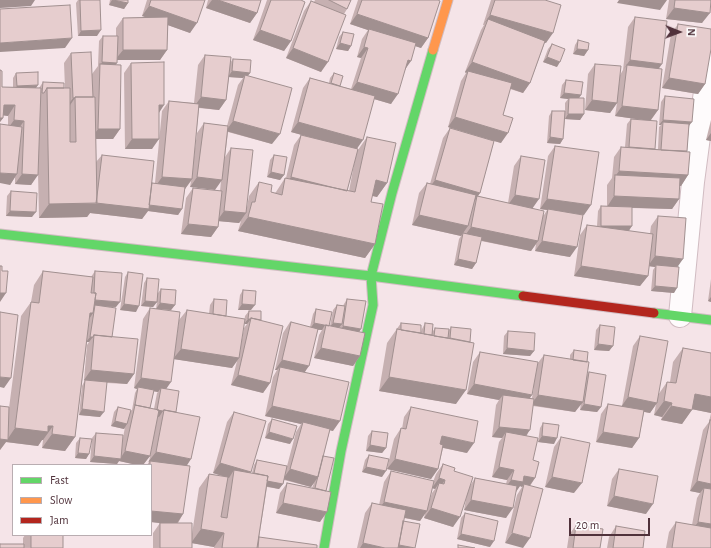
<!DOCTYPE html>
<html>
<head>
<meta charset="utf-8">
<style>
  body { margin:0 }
  #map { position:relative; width:711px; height:548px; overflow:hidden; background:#f5e4e8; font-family:"Alegreya Sans",sans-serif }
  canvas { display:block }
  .legend { position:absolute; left:12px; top:464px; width:140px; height:72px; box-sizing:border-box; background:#fff; border:1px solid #b9adb1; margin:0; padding:5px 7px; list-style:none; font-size:12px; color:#50323b }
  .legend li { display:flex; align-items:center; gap:8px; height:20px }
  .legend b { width:20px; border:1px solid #b9adb1 }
  .north { position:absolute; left:659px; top:12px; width:40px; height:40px; -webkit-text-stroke:3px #fff; paint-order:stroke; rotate:91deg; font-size:11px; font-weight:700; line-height:16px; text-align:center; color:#50323b }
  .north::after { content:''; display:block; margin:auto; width:14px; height:18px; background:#50323b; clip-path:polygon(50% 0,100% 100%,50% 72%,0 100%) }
  .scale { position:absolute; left:569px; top:518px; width:81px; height:18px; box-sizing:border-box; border:2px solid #50323b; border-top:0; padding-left:5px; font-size:12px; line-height:14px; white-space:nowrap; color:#50323b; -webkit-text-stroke:3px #fff; paint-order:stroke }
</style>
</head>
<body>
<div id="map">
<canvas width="711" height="548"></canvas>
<ul class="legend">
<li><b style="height:5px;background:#63d668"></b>Fast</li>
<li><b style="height:5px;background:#ff974d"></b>Slow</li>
<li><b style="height:5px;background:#b3261e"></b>Jam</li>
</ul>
<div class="north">N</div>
<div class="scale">20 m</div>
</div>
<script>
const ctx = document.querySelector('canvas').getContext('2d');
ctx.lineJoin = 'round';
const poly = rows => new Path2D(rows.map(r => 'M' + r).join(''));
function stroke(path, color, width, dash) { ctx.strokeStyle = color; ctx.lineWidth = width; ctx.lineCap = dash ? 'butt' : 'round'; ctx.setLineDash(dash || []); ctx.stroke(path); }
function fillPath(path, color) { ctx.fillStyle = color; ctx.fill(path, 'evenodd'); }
const street = poly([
  [680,316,693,182,711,46]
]);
const fast = poly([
  [0,234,371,276,523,296],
  [654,313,711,320],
  [324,548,341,451,373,305,371,276,392,193,433,50]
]);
const slow = poly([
  [433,50,448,0]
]);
const jam = poly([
  [523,296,654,313]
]);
stroke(street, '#d1bcc2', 24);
stroke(fast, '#d1bcc2', 11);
stroke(slow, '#d1bcc2', 11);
stroke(jam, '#d1bcc2', 11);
stroke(street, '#fefbfc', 22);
stroke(fast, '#63d668', 9);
stroke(slow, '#ff974d', 9);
stroke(jam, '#b3261e', 9);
fillPath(poly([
  [78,0,100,0,97,36,78,36,76,3],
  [110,0,128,0,128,3,124,9,109,5],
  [147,0,205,0,190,33,168,25,167,50,160,60,117,60,116,64,120,129,113,139,96,139,96,162,102,155,152,183,155,183,162,111,169,101,194,103,198,65,205,55,230,63,233,59,250,73,248,76,272,144,228,132,225,157,231,148,247,207,249,196,259,182,271,192,275,193,276,192,285,178,286,178,294,145,301,135,321,140,291,132,303,88,310,78,329,83,330,78,334,73,340,86,351,89,361,58,357,57,362,39,368,30,350,24,358,0,438,0,428,38,421,48,415,46,391,104,374,99,357,149,358,150,367,137,387,183,377,197,372,196,371,202,375,244,365,258,238,231,241,221,239,223,219,221,218,227,211,237,181,234,186,198,193,188,220,191,221,181,190,187,191,181,185,189,182,209,178,215,148,211,142,219,90,213,87,217,39,218,38,173,31,185,15,184,15,177,10,185,8,125,8,116,3,115,3,118,0,122,0,70,2,87,13,87,13,78,16,73,36,88,39,88,43,82,65,88,64,63,71,53,92,85,92,74,98,66,99,41,103,36,116,36,116,28,123,18,147,17,142,16],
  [229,77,243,78,238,85,227,126,204,123,197,133,194,156,199,108,219,110,226,100],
  [355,159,349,191,347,191],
  [208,0,261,0,257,13,250,23,206,8],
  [267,0,301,0,291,41,284,51,253,40],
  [315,0,351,0,347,9,344,14,321,72,286,58,304,11,311,1,314,2],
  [491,0,545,0,546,43,545,42,530,83,523,93,510,89,503,115,501,143,494,141,480,193,478,196,508,203,514,166,521,156,533,208,544,215,547,210,540,209,548,156,555,146,584,215,568,213,570,257,535,251,536,244,531,251,481,241,476,263,472,269,454,265,459,239,461,236,412,225,419,193,427,183,430,184,443,138,450,128,473,135,448,127,461,81,466,73,465,72,481,30,484,25,483,25],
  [669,0,711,0,702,23,666,19],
  [635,17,659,68,658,110,651,120,655,149,658,149,659,127,661,125,659,125,661,102,665,96,689,126,687,151,688,175,681,186,679,185,679,199,672,209,632,208,629,231,650,234,651,226,658,216,677,267,674,293,651,291,653,270,655,267,649,266,648,276,640,286,574,276,580,235,587,225,597,226,598,211,601,206,607,206,607,185,612,178,614,157,621,147,625,147,627,124,631,119,643,120,615,116,617,103,610,113,585,110,588,74,595,64,620,75,623,70,628,27],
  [678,24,705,84,698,94,662,88,671,34],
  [343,32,351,46,348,51,336,49,339,37],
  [578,40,588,50,584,56,573,54,575,45],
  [552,44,557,67,543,62,548,49],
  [131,63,159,114,152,149,125,149,124,73],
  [566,80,581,95,579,98,584,114,580,120,565,119,563,139,560,144,547,143,549,116,552,111,565,111,565,103,568,99,560,98,562,85],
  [711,120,711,141,706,140],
  [274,155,284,175,280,180,267,177,270,160],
  [11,191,32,217,6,216,7,196],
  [43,271,91,277,95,271,116,307,110,307,112,337,134,374,127,384,107,383,100,417,79,415,82,386,85,380,84,380,87,345,89,342,87,342,75,437,65,451,42,448,43,440,42,440,38,446,6,442,0,450,0,406,9,408,21,316,31,302,34,285],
  [90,317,87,337,90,318],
  [128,272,136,312,120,310,125,277],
  [147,278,158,293,161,289,175,305,171,310,156,309,157,302,153,307,141,306,144,283],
  [711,279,711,302,708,301],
  [243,290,251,310,238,310,240,295],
  [214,299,242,339,244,328,247,324,244,324,245,316,249,311,261,320,260,320,270,383,263,393,231,385,237,361,232,368,174,359,166,389,176,412,187,465,183,514,178,523,192,534,199,488,209,474,225,477,213,473,227,422,234,412,251,473,252,473,254,465,257,460,287,466,296,432,301,424,265,416,273,377,277,370,275,370,283,333,290,322,310,327,313,314,316,309,330,326,333,310,337,305,343,306,344,304,347,299,359,332,360,356,353,366,314,358,319,335,322,330,317,330,305,372,333,431,330,430,323,456,326,491,320,522,276,513,280,493,287,483,312,488,314,483,311,487,284,480,283,484,279,489,267,487,259,538,317,548,214,548,214,547,192,543,192,548,153,548,153,533,160,523,151,522,151,465,147,465,149,462,150,456,143,465,137,465,119,461,117,464,90,462,92,438,96,433,122,443,125,427,124,429,111,426,114,412,118,407,130,412,132,410,135,393,137,389,134,388,143,319,150,308,175,349,179,320,187,310,209,314,210,305],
  [154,391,158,392,157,393,154,409,150,408],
  [401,323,421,333,422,329,425,323,433,331,435,328,449,330,451,327,456,404,379,391,387,343],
  [600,325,613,346,609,351,594,350,596,330],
  [508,331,534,351,530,356,503,354,504,336],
  [640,336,658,395,667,382,670,382,673,362,683,348,711,353,711,548,666,548,669,532,676,522,692,525,697,498,700,493,690,491,703,430,709,422,711,413,692,409,682,424,661,420,662,417,654,415,656,404,650,413,644,412,639,438,632,448,596,442,601,414,608,404,622,406,633,346],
  [574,350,587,362,586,376,589,372,601,407,597,412,580,410,581,403,575,412,533,406,527,436,533,460,535,478,530,486,543,489,505,543,517,495,522,487,520,486,516,491,506,518,464,510,467,494,453,527,424,518,425,513,420,521,404,518,403,521,415,548,357,548,365,513,372,503,379,505,384,482,391,471,433,482,436,474,443,464,454,471,470,486,475,478,506,484,507,480,492,477,499,442,502,438,492,437,496,405,499,400,467,394,473,362,480,352,537,364,544,355,570,359,570,355],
  [534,386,532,398,530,398],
  [432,488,435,489,432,493,429,502],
  [411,407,467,453,443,448,438,469,431,479,387,469,394,439,401,428,402,429,404,417],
  [272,419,290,444,265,438,268,424],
  [543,423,554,444,538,442,540,428],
  [372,431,386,448,382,453,366,451,368,436],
  [561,437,574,493,545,487,554,447],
  [80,438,89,454,86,459,75,458,76,443],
  [369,455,382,477,362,472,365,460],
  [619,469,646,514,607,506,612,479],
  [465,513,490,547,457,539,461,518],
  [576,525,600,548,567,548,569,535],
  [616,526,643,548,607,548,609,537],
  [25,535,63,535,63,548,0,548,23,544,23,538]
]), '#c6b0b1');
fillPath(poly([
  [0,0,35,0,31,6,0,8],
  [112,0,128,3,124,9,109,5],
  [212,0,218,0,257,13,250,23,206,8],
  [619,0,667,0,660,10,617,3],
  [149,6,197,23,190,33,142,16],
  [674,8,710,13,702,23,666,19],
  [357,14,428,38,421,48,350,24],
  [490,15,553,33,546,43,486,25,488,19,483,25],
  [101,30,97,36,78,36,81,31],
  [260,30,291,41,284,51,253,40],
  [72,38,65,48,0,52,0,43],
  [340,43,351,46,348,51,336,49],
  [364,47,368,48,361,58,357,57],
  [293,48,328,62,321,72,286,58],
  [577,49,588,50,584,56,573,54],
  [123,50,167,50,160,60,115,60],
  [547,57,560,62,557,67,543,62],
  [408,60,411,61,404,71],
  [630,60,662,64,655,74,627,65,623,70],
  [102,62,117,63,113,68,100,66],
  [472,62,530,83,523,93,467,73,468,71,466,73,465,72],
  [232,71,250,73,246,78,245,75,243,78,228,77],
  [669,78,705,84,698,94,662,88],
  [357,82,398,94,391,104,350,92],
  [38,85,34,91,13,91,17,86],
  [564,93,581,95,577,101,569,98,568,99,560,98],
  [201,97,226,100,219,110,194,107],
  [73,98,75,98,68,108,66,108],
  [592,100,617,103,610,113,585,110],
  [4,105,15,105,8,116,0,115],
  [159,105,164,105,157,116],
  [622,106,658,110,650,121,615,116],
  [568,114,584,114,580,120,565,119],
  [455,117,508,133,501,143,448,127],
  [0,118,3,118,0,122],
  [14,120,24,121,17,131,7,130],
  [663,120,692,122,688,127,663,122,661,125,659,125],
  [233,121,280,134,272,144,226,131],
  [298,122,363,140,356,150,291,132],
  [98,129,120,129,113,139,91,139],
  [711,133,711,141,706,140],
  [550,137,563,139,560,144,547,143],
  [132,139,159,139,152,149,125,149],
  [619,171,688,175,681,186,614,181,614,178],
  [271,172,284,175,280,180,267,177],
  [0,173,17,174,10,185,0,183],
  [22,174,38,175,31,185,15,184],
  [162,177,192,179,185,189,155,187],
  [197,177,222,180,215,190,190,187],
  [291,177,347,191,284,187],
  [376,180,387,183,377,197,366,194],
  [435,180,480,193,473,203,428,190],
  [515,195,539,199,532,209,508,205],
  [614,196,679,199,672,209,607,207],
  [547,199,591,205,584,215,540,209],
  [96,203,149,205,182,209,178,215,148,211,142,219,90,213,87,217,39,218,49,204],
  [10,211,36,212,32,217,6,216],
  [224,211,246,213,239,223,217,221],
  [419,215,468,226,461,236,412,225],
  [248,217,375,244,365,258,238,231],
  [188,224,218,227,211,237,181,234],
  [601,226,632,226,628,232,597,231],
  [471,227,538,241,531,251,464,237],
  [542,241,577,247,570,257,535,251],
  [655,256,683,259,676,269,656,265,655,267,648,266],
  [458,259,476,263,472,269,454,265],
  [581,266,648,276,640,286,574,276],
  [655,286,677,288,674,293,651,291],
  [0,293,6,293,0,302],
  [711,297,711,302,708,301],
  [93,300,120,302,116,307,95,306,95,305,94,306],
  [145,301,157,302,153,307,141,306],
  [160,303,175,305,171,310,156,309],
  [124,304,139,306,136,312,120,310],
  [242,304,255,305,251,310,238,310],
  [90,313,93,313,84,327],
  [248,319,251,319,247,324,244,324],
  [314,323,325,325,322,330,310,329],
  [333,323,342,324,338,329,329,328],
  [343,326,361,329,358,334,340,332],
  [90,337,93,337,89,342,86,342],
  [598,344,613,346,609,351,594,350],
  [321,348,360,356,353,366,314,358],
  [507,348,534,351,530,356,503,354],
  [181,349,239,358,232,368,173,359],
  [282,360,309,366,302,376,280,367,277,370,275,370],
  [91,370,134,374,127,384,84,380],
  [238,375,270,383,263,393,231,385],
  [0,377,11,378,4,388,0,387],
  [389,377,466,390,456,404,379,391],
  [141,378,171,382,164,392,161,388,158,392,138,389,138,387,137,389,134,388],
  [474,384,532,395,525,405,503,395,499,400,467,394],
  [695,394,711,397,711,413,686,408],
  [538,395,583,402,575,412,531,405],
  [628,397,657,403,650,413,621,407],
  [664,401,672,403,662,417,654,415],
  [584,404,601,407,597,412,580,410],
  [272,406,340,421,333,431,302,424,303,422,301,424,265,416],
  [671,406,692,410,682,424,661,420],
  [82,409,104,412,100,417,79,415],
  [157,410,163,411,159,417,153,416],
  [115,421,127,424,124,429,111,426],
  [48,426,53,426,43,440,42,440,38,446,6,442,0,450,0,439,7,440,15,428],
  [499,427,530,430,523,440,506,432,502,438,492,437],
  [269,432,293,439,290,444,265,438],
  [603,432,639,438,632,448,596,442],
  [52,434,75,437,65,451,42,448],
  [442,436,474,443,467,453,435,446],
  [542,436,557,438,554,444,538,442],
  [370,445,386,448,382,453,366,451],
  [125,451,150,456,143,465,137,465,119,461,117,464,90,462,94,456,120,459],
  [156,452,191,459,184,470,150,461,148,462],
  [78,453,89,454,86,459,75,458],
  [395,459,438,469,431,479,387,469],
  [220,463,251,472,244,482,234,470,229,478,213,473],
  [366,467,386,471,382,477,362,472],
  [499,467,514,470,507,480,492,477],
  [290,469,318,477,311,487,283,479],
  [524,476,535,478,528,488,524,484,522,487,520,486,516,492,504,490,511,480],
  [253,477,283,484,279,489,250,483],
  [552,477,582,483,574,493,545,487],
  [439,478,445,480,438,490,439,483,435,489,432,488],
  [697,481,711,484,711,496,704,488,700,493,690,491],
  [614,496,653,504,646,514,607,506],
  [471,500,513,508,506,518,464,510],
  [384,502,427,511,420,521,377,512],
  [283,503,327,512,320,522,276,513],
  [431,508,460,517,453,527,424,518],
  [151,511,183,514,176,525,151,522],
  [698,522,711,524,711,536,691,532],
  [201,529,224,533,214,547,191,543],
  [512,533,530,538,523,548,505,543],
  [461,534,494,541,490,547,457,539],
  [363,543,385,548,360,548],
  [399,545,415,548,396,548]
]), '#a19090');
const building = poly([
  [80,0,100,0,101,30,81,31,80,0],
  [113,0,128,0,128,3,113,0],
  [151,0,205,0,197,23,149,6,151,0],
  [218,0,261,0,257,13,218,0],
  [271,0,301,0,305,2,291,41,260,30,271,0],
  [329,0,351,0,347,9,329,0],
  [362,0,438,0,440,1,428,38,357,14,362,0],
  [495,0,545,0,561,5,553,33,490,15,495,0],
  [675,0,711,0,710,13,674,8,675,0],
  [311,1,346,15,328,62,293,48,311,1],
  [70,5,72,38,0,43,0,9,70,5],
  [168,17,167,50,123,50,123,18,168,17],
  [635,17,667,21,662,64,630,60,635,17],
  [488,19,545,41,530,83,472,62,488,19],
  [678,24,711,29,711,49,705,84,669,78,678,24],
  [369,29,416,43,411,61,408,60,398,94,357,82,368,48,364,47,369,29],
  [343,32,354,34,351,46,340,43,343,32],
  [103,36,118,36,117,63,102,62,103,36],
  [578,40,589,43,588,50,577,49,578,40],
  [552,44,565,49,560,62,547,57,552,44],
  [91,52,93,97,75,97,75,98,73,98,71,53,91,52],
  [205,55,231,57,226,100,201,97,205,55],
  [233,59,251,60,250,73,232,71,233,59],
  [164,62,164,105,159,105,159,139,132,139,131,63,164,62],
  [100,64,121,65,120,129,98,129,100,64],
  [595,64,621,66,617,103,592,100,595,64],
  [627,65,662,69,658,110,622,106,627,65],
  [0,70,2,71,2,87,41,88,38,175,22,174,24,121,14,120,15,105,4,105,3,118,0,118,0,70],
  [468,71,512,83,503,115,513,118,508,133,455,117,468,71],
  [38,72,38,85,17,86,16,73,38,72],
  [334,73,343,76,340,86,331,83,334,73],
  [245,75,292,88,280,134,233,121,245,75],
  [310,78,375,96,363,140,298,122,310,78],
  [566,80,583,82,581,95,564,93,566,80],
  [43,82,64,83,64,88,47,88,44,93,42,93,43,82],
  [47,88,70,88,70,142,76,142,75,97,95,97,97,203,49,204,47,88],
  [665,96,694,99,692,122,663,120,665,96],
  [569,98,584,98,584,114,568,114,569,98],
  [169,101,199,104,192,179,162,177,169,101],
  [552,111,565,111,563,139,550,137,552,111],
  [631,119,657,121,655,149,629,147,631,119],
  [663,122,689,124,687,151,661,150,663,122],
  [204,123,228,126,222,180,197,177,204,123],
  [0,124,22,127,17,174,0,173,0,124],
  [450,128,494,141,480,193,435,180,450,128],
  [301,135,358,149,347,191,291,177,301,135],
  [367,137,396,143,387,183,376,180,371,202,383,204,375,244,248,217,252,202,255,202,259,182,272,185,271,192,282,195,285,178,355,192,367,137],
  [555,146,599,152,591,205,547,199,555,146],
  [621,147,690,152,688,175,619,171,621,147],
  [231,148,253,150,246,213,224,211,231,148],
  [102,155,154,161,149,209,96,203,97,196,102,155],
  [274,155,287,157,284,175,271,172,274,155],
  [521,156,545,160,539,199,515,195,521,156],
  [615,175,680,178,679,199,614,196,615,175],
  [152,183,185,187,182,209,149,205,152,183],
  [427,183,476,195,468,226,419,215,427,183],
  [193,188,222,191,218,227,188,224,193,188],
  [11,191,37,193,36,212,10,211,11,191],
  [477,196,544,211,538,241,471,227,477,196],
  [601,206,632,207,632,226,601,226,601,206],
  [548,209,583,215,577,247,542,241,548,209],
  [658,216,686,218,683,259,655,256,658,216],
  [587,225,653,234,648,276,581,266,587,225],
  [463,233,482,237,476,263,458,259,463,233],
  [656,265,679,267,677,288,655,286,656,265],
  [0,266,2,266,2,271,8,271,6,293,0,293,0,266],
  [43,271,93,277,91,293,96,293,93,313,90,313,75,437,52,434,53,426,48,426,48,432,15,428,31,302,39,303,43,271],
  [95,271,122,273,120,302,95,300,96,293,94,293,95,271],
  [128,272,143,274,139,306,124,304,128,272],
  [147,278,159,279,157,302,145,301,147,278],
  [161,289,176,290,175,305,160,303,161,289],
  [243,290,256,291,255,305,242,304,243,290],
  [214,299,227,300,226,316,213,314,214,299],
  [347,299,366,301,361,329,343,326,347,299],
  [95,305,116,308,112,337,94,335,93,337,90,337,95,305],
  [337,305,345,306,342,324,333,323,337,305],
  [150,308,180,312,171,382,141,378,150,308],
  [316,309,332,312,329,326,314,323,316,309],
  [187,310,245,319,239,358,181,349,187,310],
  [249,311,261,311,261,320,251,318,251,319,248,319,249,311],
  [0,312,18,315,11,378,0,377,0,312],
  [251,318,283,326,270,383,238,375,251,318],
  [291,322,318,329,309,366,282,360,291,322],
  [401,323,421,325,421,333,401,330,401,323],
  [425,323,433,324,432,335,424,334,425,323],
  [326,325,365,333,360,356,321,348,326,325],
  [600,325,615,327,613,346,598,344,600,325],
  [451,327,471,329,470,342,450,338,451,327],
  [435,328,449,329,448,338,434,336,435,328],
  [397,329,474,343,466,390,389,377,397,329],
  [508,331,535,333,534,351,507,348,508,331],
  [94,335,138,339,134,374,91,370,94,335],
  [640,336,668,341,657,403,628,397,640,336],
  [683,348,711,353,711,397,695,394,692,410,671,406,672,403,664,401,667,382,676,383,683,348],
  [574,350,588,352,587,362,573,360,574,350],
  [480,352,538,362,532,395,474,384,480,352],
  [544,355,589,362,583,402,538,395,544,355],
  [280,367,349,382,340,421,272,406,280,367],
  [589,372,606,375,601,407,584,404,589,372],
  [85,380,107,382,104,412,82,409,85,380],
  [138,387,154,390,150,408,135,405,138,387],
  [161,388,179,391,176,412,164,410,163,411,157,410,161,388],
  [503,395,534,399,530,430,499,427,503,395],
  [608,404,644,410,639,438,603,432,608,404],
  [135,405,159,410,150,456,125,451,135,405],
  [0,406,9,407,8,440,0,439,0,406],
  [118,407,131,410,127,424,115,421,118,407],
  [411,407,478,421,474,443,442,436,440,444,443,445,438,469,395,459,401,428,406,429,411,407],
  [164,410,200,417,191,459,156,452,164,410],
  [234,412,266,421,251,472,220,463,234,412],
  [272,419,297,426,293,439,269,432,272,419],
  [710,420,711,420,711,484,697,481,710,420],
  [303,422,330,429,318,477,290,469,303,422],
  [543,423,559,425,557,438,542,436,543,423],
  [372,431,388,433,386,448,370,445,372,431],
  [506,432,538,438,533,460,539,462,535,478,524,476,523,482,511,480,514,470,499,467,506,432],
  [96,433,123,435,121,459,94,456,96,433],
  [561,437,590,443,582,483,552,477,561,437],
  [80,438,92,439,89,454,78,453,80,438],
  [369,455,389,459,386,471,366,467,369,455],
  [323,456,334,458,326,491,315,488,323,456],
  [257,460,287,466,283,484,267,481,268,476,254,473,257,460],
  [150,461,190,466,183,514,151,511,151,465,150,465,150,461],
  [443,464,455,468,454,471,473,477,460,517,431,508,439,483,444,484,445,480,439,478,443,464],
  [619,469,658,476,653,504,614,496,619,469],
  [234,470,268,476,257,548,222,548,224,533,201,529,209,474,228,477,221,517,227,518,234,470],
  [391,471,434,481,427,511,384,502,391,471],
  [475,478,517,486,513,508,471,500,475,478],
  [287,483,331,492,327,512,283,503,287,483],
  [524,484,543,489,530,538,512,533,524,484],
  [704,488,711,489,711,524,698,522,704,488],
  [372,503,406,510,398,548,385,548,363,543,372,503],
  [465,513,498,521,494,541,461,534,465,513],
  [403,521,420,524,415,548,399,545,403,521],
  [676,522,711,528,711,548,672,548,676,522],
  [160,523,192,523,192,548,160,548,160,523],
  [576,525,603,529,600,548,573,548,576,525],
  [616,526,645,531,643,548,613,548,616,526],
  [31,535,63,535,63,548,31,548,31,535],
  [259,537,317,545,317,548,258,548,259,537],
  [0,544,24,544,24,548,0,548,0,544],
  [458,545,475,548,458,548,458,545]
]);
fillPath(building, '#e6cdce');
stroke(building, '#a19090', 1);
</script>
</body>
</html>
